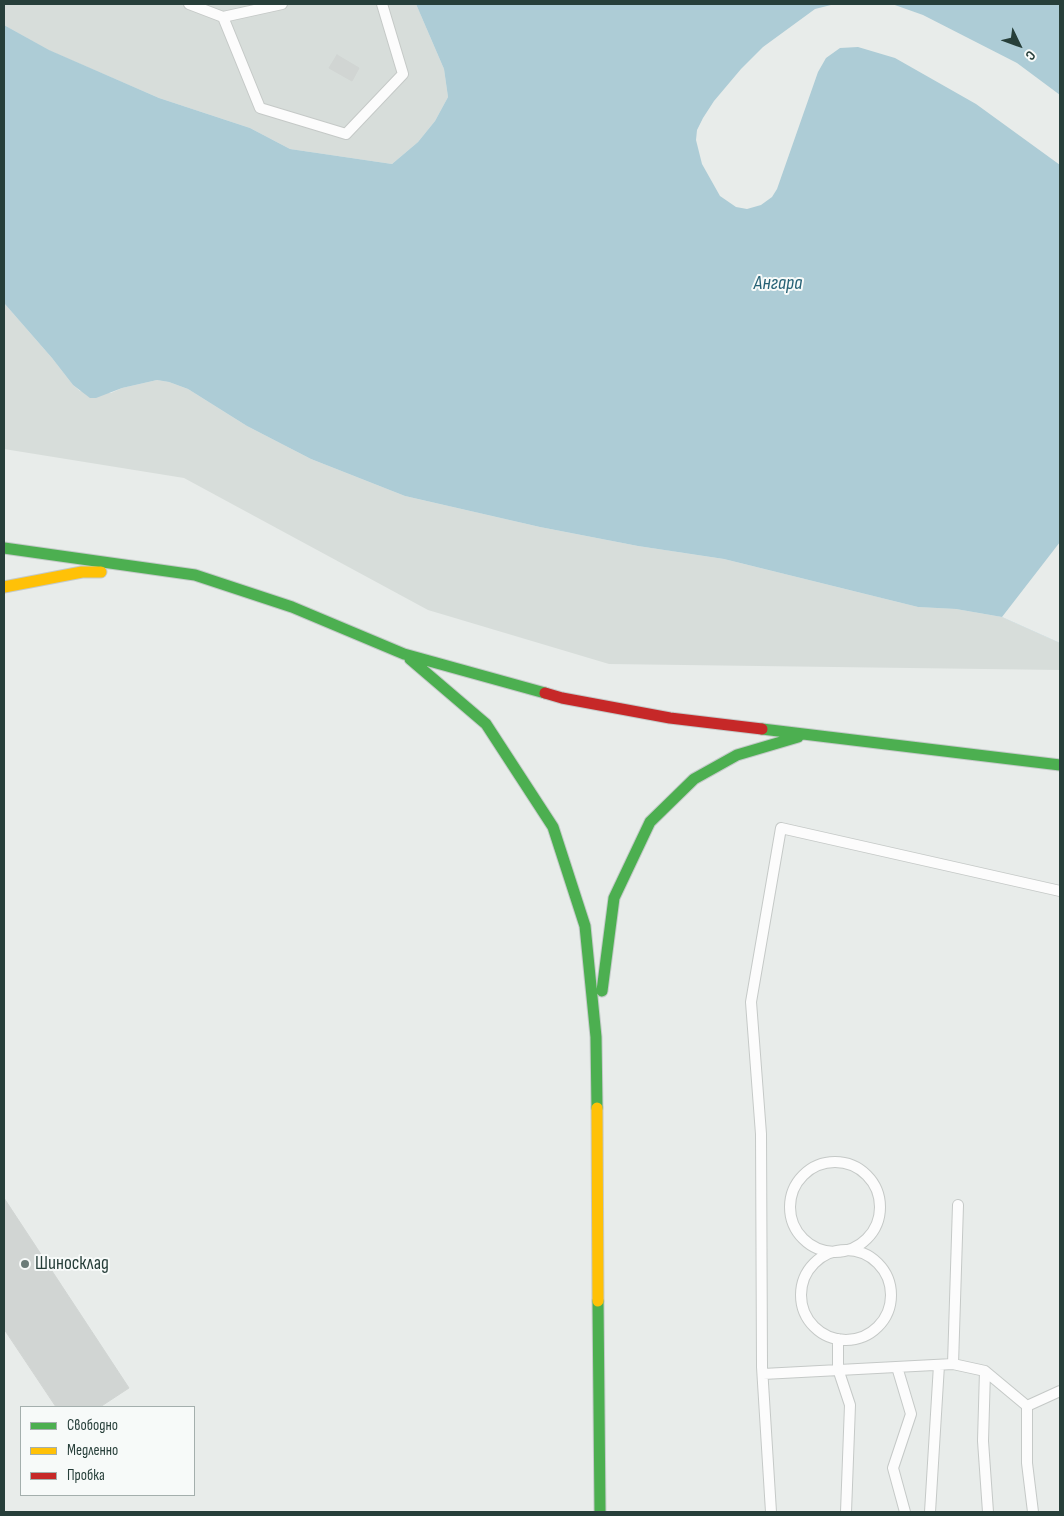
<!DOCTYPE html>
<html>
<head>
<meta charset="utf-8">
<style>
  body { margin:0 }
  #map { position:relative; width:1064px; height:1516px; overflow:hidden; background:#e8ecea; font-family:"Sofia Sans Condensed",sans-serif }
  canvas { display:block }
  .frame { position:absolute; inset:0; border:5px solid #273f3a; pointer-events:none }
  .legend { position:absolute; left:20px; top:1406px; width:175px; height:90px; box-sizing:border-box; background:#f7faf9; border:1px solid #a4afad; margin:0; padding:6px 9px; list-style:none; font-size:15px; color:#273f3a }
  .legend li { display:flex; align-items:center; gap:10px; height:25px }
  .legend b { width:25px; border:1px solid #a4afad }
  .north { position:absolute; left:994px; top:20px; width:50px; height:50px; -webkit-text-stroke:4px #f7faf9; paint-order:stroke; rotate:132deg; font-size:14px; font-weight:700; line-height:20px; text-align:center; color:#273f3a }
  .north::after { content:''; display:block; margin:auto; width:18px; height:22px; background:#273f3a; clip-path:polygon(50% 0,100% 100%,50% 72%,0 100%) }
</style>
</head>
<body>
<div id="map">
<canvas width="1064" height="1516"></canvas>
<div class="frame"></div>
<ul class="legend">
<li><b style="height:6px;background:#4caf50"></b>Свободно</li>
<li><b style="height:6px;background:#ffc107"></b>Медленно</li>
<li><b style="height:6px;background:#c62828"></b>Пробка</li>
</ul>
<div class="north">С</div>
</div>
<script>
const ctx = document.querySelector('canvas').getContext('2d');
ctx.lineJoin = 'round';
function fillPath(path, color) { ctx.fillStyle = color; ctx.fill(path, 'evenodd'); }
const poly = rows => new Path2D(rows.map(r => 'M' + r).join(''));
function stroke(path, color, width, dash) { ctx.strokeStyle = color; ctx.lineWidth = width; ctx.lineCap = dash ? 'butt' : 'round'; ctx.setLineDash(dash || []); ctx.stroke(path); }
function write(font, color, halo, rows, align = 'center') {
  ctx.font = font + ' "Sofia Sans Condensed",sans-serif'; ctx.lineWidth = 4; ctx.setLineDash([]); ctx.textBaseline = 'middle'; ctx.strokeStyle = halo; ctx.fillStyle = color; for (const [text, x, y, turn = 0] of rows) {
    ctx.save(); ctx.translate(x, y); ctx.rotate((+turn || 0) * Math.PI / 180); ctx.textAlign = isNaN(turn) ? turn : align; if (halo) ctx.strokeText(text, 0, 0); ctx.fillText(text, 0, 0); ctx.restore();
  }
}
fillPath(poly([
  [4,4,416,4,444,69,448,97,435,121,418,142,392,164,290,149,250,128,159,98,48,50,4,25],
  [4,303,52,358,73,385,80,391,111,393,122,388,157,380,169,382,188,389,247,426,311,459,405,496,540,527,638,546,724,559,918,607,956,609,1002,617,1060,643,1060,670,609,664,428,610,184,478,4,449]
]), '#d7ddda');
fillPath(poly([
  [416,4,1060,4,1060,643,1002,617,956,609,918,607,724,559,638,546,540,527,405,496,311,459,247,426,188,389,169,382,157,380,122,388,96,398,90,398,73,385,52,358,4,303,4,25,49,50,159,98,250,128,290,149,392,164,418,142,435,121,448,97,444,69]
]), '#adccd6');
fillPath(poly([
  [835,4,892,4,923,15,1017,63,1060,95,1060,165,976,104,895,58,858,47,840,48,826,58,818,72,777,189,772,197,761,205,747,209,736,207,720,196,702,164,696,140,697,130,703,118,714,101,741,69,763,47,815,9],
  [1060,542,1060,643,1002,617]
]), '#e8ecea');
const building = poly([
  [337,55,359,68,352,81,329,68,337,55],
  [4,1198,129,1388,100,1407,56,1407,4,1329,4,1198]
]);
fillPath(building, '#d1d5d3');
stroke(building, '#d1d5d3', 1);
const lane = poly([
  [189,4,223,17,282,4],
  [223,17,260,108,346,134,403,74,382,4],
  '790 1207a45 45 0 1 1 90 0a45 45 0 1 1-90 0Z',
  '801 1295a45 45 0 1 1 90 0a45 45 0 1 1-90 0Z',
  [838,1339,838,1369,850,1405,846,1512],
  [953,1364,958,1205],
  [897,1367,911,1414,893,1468,905,1512],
  [985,1371,983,1441,988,1512],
  [763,1374,953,1364,985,1371,1027,1406,1027,1463,1033,1512],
  [1027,1406,1060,1391],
  [771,1512,762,1367,761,1134,751,1002,781,828,1060,891],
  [930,1512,939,1365]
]);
const fast = poly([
  [4,548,195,575,292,607,404,654,545,693],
  [410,659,486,724,553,827,585,926,596,1037,597,1108],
  [762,729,1060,765],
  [602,991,614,898,650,822,694,779,737,755,798,737],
  [598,1301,600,1512]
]);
const slow = poly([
  [4,587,82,572,101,572],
  [597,1108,598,1301]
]);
const jam = poly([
  [545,693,562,698,670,718,762,729]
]);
stroke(lane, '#c5c9c7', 12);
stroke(fast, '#c4cac9', 13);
stroke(slow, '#c4cac9', 13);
stroke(jam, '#c4cac9', 13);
stroke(lane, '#fcfcfc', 10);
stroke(fast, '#4caf50', 11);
stroke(slow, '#ffc107', 11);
stroke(jam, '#c62828', 11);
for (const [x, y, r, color] of [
  [25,1264,5,"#6b7c78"]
]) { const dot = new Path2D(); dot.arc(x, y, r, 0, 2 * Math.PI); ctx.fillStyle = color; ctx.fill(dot); stroke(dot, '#f7faf9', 2); }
write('19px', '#273f3a', '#f7faf9', [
  ["Шиносклад",35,1264]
], 'left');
write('italic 20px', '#266175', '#f7faf9', [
  ["Ангара",778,284]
]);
</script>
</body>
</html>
